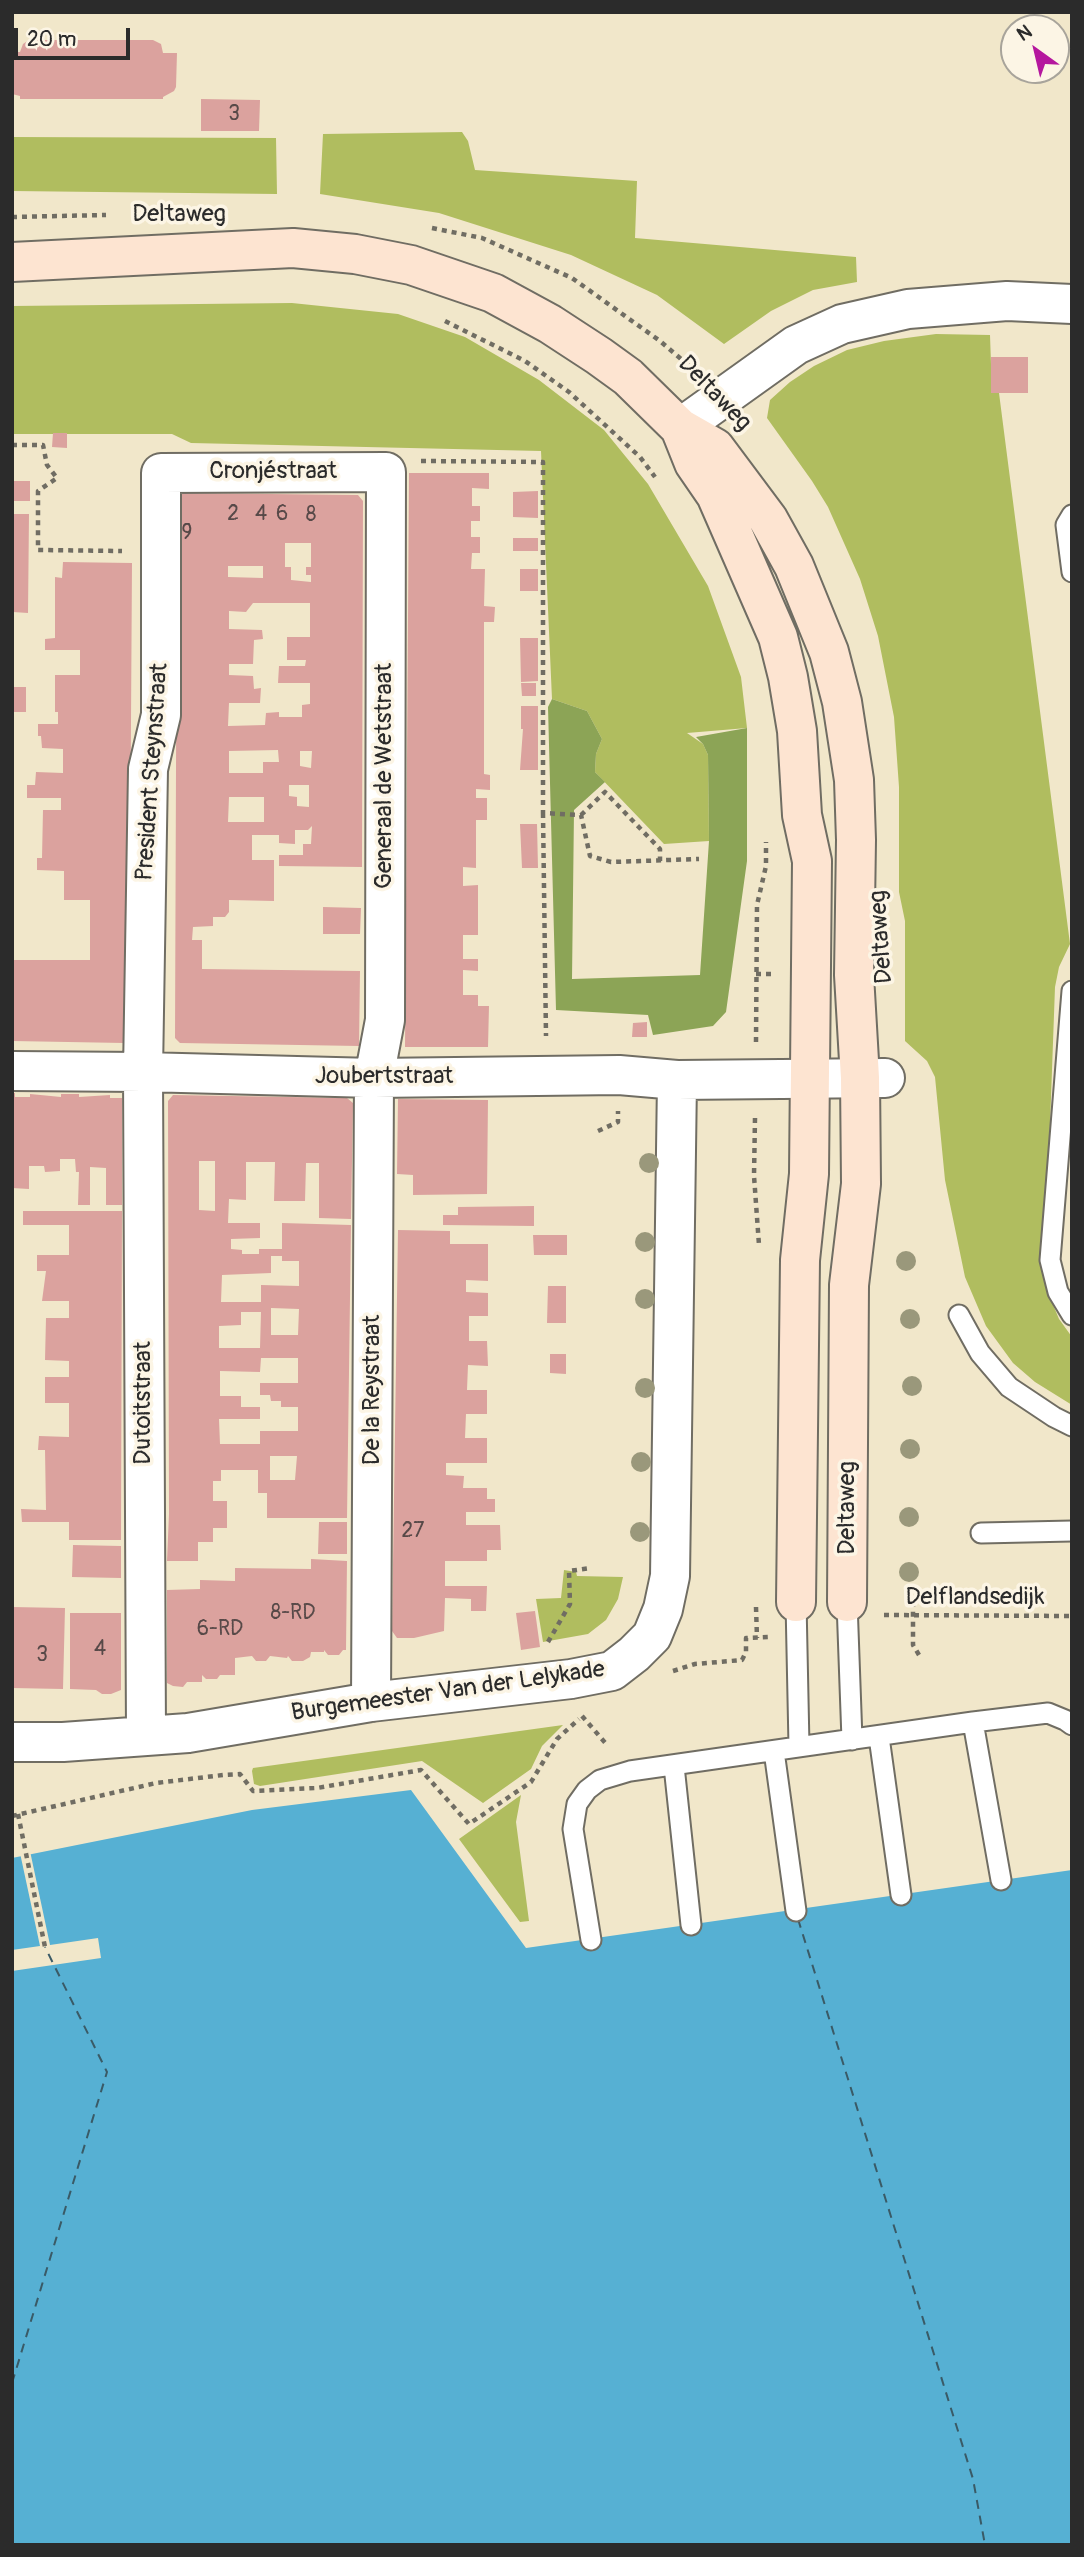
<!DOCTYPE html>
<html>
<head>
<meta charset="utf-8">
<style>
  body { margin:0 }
  #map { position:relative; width:1084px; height:2557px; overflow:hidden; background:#f1e7ca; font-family:Pangolin,sans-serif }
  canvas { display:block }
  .frame { position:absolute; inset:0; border:14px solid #2b2b2b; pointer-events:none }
  .north { position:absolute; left:1000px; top:14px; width:70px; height:70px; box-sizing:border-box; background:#fcf5e5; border:2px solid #a8a49b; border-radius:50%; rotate:326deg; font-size:19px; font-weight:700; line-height:28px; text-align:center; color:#2b2b2b }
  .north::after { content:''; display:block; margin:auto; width:24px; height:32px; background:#b5179e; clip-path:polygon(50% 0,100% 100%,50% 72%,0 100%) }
  .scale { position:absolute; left:14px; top:28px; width:116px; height:32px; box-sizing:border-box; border:4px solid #2b2b2b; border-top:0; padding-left:9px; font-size:21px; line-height:24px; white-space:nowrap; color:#2b2b2b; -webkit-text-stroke:5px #fcf5e5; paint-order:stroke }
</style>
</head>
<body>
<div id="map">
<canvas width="1084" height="2557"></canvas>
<div class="frame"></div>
<div class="north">N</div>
<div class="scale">20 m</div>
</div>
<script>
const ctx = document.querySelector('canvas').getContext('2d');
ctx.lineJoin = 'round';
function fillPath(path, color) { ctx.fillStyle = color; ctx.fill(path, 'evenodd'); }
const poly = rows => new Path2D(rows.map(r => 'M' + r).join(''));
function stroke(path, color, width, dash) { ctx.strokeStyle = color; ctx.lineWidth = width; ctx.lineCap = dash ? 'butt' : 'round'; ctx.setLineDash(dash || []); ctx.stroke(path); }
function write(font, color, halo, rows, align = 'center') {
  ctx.font = font + ' Pangolin,sans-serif'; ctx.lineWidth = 7; ctx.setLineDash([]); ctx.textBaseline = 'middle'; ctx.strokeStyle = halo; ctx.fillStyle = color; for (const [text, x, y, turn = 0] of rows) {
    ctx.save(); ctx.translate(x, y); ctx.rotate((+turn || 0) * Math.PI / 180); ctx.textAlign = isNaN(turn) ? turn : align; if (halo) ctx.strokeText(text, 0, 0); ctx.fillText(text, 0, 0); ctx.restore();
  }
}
fillPath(poly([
  [462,132,468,141,475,170,637,181,635,238,856,257,857,282,813,290,771,311,724,344,657,295,571,255,439,213,320,194,323,134],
  [12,137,276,138,277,194,12,191],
  [292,303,398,314,465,337,539,380,604,430,648,484,708,586,741,677,747,728,687,733,703,744,708,755,709,841,664,844,595,772,596,754,602,739,587,711,552,699,541,451,191,443,172,434,12,434,12,306],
  [936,334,990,335,992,393,999,393,1070,944,1059,967,1055,987,1045,1263,1049,1295,1059,1319,1072,1337,1072,1405,1035,1382,1013,1363,986,1326,965,1277,945,1180,935,1077,927,1061,905,1041,905,921,899,892,899,787,894,717,878,636,860,579,828,507,812,481,767,418,770,400,790,382,814,366,847,350,884,341],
  [564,1570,576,1572,577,1576,623,1577,618,1599,606,1620,588,1634,543,1642,536,1599,561,1598],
  [563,1725,542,1746,531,1769,483,1803,422,1761,260,1786,254,1784,252,1771,253,1768],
  [521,1795,516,1822,529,1921,520,1922,459,1839]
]), '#b0bd5f');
fillPath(poly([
  [552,699,587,711,602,739,596,754,595,772,605,782,574,810,572,979,700,975,709,841,708,755,703,744,696,737,747,728,747,861,726,1012,713,1026,653,1035,648,1015,556,1010,548,707]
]), '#8ca456');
fillPath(poly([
  [411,1790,526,1948,1072,1870,1072,2545,12,2545,12,1858,252,1810]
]), '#56b0d3');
fillPath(poly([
  [30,1851,50,1945,98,1938,101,1958,12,1971,12,1950,40,1946,20,1853]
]), '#f1e7ca');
stroke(poly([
  [798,1919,973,2479,985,2545],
  [12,2383,107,2072,45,1947]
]), '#3a5a66', 2, [9, 7]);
fillPath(poly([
  [29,40,153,40,161,44,163,53,177,53,176,87,174,91,163,97,163,99,20,99,20,96,12,94,12,52,20,52,23,44],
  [201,99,260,100,259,131,201,131],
  [991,357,1028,357,1028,393,991,393],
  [53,433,67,433,67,448,52,447],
  [409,473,489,473,489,489,472,488,472,506,480,506,480,521,471,521,471,537,480,537,480,553,472,553,471,569,485,569,484,606,495,607,494,622,484,622,484,774,490,775,490,790,476,789,476,798,487,798,487,820,476,820,476,868,463,867,463,886,478,885,478,935,463,935,463,959,478,959,478,971,463,970,463,995,478,995,478,1006,489,1006,488,1047,405,1047],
  [13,481,30,481,30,501,12,501],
  [538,491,538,518,513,517,513,492],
  [183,493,358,495,363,501,362,867,279,866,279,855,303,855,303,844,311,844,312,826,308,830,295,830,295,844,279,843,279,835,252,835,252,860,274,860,274,901,229,900,229,912,225,917,213,917,213,926,193,927,192,940,202,940,202,969,360,971,359,1046,180,1043,175,1038,177,499],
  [285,543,311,543,311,567,306,567,306,575,311,575,311,582,291,580,291,567,285,567],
  [228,566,263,566,263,578,228,577],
  [253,603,310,603,310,637,287,637,287,660,306,660,305,666,279,666,278,683,310,683,310,704,302,705,302,717,279,717,279,712,266,713,265,725,228,726,229,703,260,703,261,688,254,689,253,676,229,675,229,664,253,664,254,640,263,639,262,630,229,629,229,611,246,612],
  [278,750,279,762,263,762,263,773,229,773,229,751],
  [300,751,312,751,311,768,300,766],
  [289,785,309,785,309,807,297,806,297,797,289,796],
  [229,797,264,797,264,822,228,822],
  [12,514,29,514,28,613,13,612],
  [513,538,538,538,538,551,513,551],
  [63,562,132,563,129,1037,124,1043,12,1041,12,960,90,960,90,900,64,900,64,871,37,870,37,858,42,858,43,810,61,810,61,798,27,798,27,785,35,785,36,772,63,773,63,749,42,748,41,736,38,736,38,724,58,724,58,712,55,712,55,675,80,675,80,650,45,650,45,639,55,638,55,577,62,578],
  [520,569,538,569,538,591,520,591],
  [520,638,538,638,538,681,521,682],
  [521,683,536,683,536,696,522,696],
  [12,687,26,687,26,712,12,712],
  [521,706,538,706,538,770,520,770,523,729,521,729],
  [520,824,537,824,538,868,522,868],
  [323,907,361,908,360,934,323,934],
  [647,1022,647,1037,632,1037,633,1023],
  [12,1093,15,1093,15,1097,30,1097,30,1094,61,1097,61,1094,79,1094,79,1097,110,1095,110,1098,122,1098,122,1205,106,1205,106,1168,90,1167,90,1205,78,1205,79,1172,76,1172,75,1159,60,1159,60,1171,45,1172,44,1166,29,1166,29,1189,12,1188],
  [173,1095,347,1098,353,1103,351,1219,319,1218,319,1163,306,1163,305,1201,274,1201,275,1162,246,1162,246,1200,229,1199,228,1223,260,1223,260,1238,231,1239,231,1249,242,1250,242,1254,259,1254,259,1249,282,1249,282,1223,351,1225,347,1518,267,1518,267,1493,258,1493,258,1470,221,1470,221,1481,213,1481,213,1501,227,1501,227,1528,213,1528,213,1542,198,1542,198,1561,167,1561,169,1514,168,1101],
  [199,1161,215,1161,215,1211,199,1210],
  [271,1256,282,1256,282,1261,299,1261,299,1286,261,1285,261,1302,221,1302,222,1275,271,1273],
  [271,1308,299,1309,298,1335,271,1335],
  [241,1312,261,1312,260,1348,219,1348,219,1326,241,1325],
  [261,1358,298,1358,298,1383,260,1383,260,1395,270,1395,271,1401,281,1401,281,1407,298,1407,298,1431,260,1431,260,1444,220,1444,219,1419,260,1419,260,1407,241,1407,241,1396,220,1396,220,1371,260,1372],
  [270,1456,297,1456,295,1480,270,1480],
  [398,1099,488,1100,487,1194,413,1195,413,1175,397,1174],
  [534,1206,534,1226,443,1225,443,1215,458,1215,458,1207],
  [23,1211,122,1211,121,1540,69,1540,69,1522,22,1522,21,1509,46,1510,45,1450,38,1450,39,1436,69,1437,69,1403,45,1403,45,1377,69,1377,69,1361,45,1360,46,1318,69,1318,69,1301,42,1301,46,1271,37,1271,37,1255,69,1255,69,1225,23,1225],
  [398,1230,450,1231,450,1244,488,1244,488,1281,466,1280,466,1292,488,1293,488,1316,469,1316,469,1341,487,1341,488,1366,468,1365,467,1390,487,1390,487,1414,466,1414,465,1438,487,1438,487,1463,446,1463,446,1475,464,1476,463,1488,487,1488,487,1499,495,1499,495,1512,466,1512,466,1525,500,1525,501,1550,487,1550,487,1561,445,1561,445,1586,487,1586,486,1611,471,1611,471,1599,445,1598,444,1631,414,1638,397,1638,392,1631],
  [533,1235,567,1235,567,1255,534,1255],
  [548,1286,566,1286,566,1323,547,1323],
  [550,1354,566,1354,566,1374,550,1373],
  [319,1522,347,1522,347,1554,318,1554],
  [73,1545,121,1546,121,1578,72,1577],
  [311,1559,347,1561,346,1650,343,1650,339,1655,328,1655,324,1650,324,1652,311,1652,310,1657,303,1661,292,1661,288,1656,287,1658,270,1656,266,1661,256,1661,252,1656,235,1658,235,1675,220,1675,217,1679,206,1679,202,1675,202,1682,187,1682,183,1687,173,1686,167,1683,167,1590,200,1589,200,1580,235,1581,235,1568,311,1569],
  [12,1607,65,1608,63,1689,12,1688],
  [535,1611,540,1647,521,1650,516,1613],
  [70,1613,121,1613,121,1690,111,1694,102,1694,96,1690,70,1689]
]), '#dba29e');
const lane = poly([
  [1072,515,1066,525,1072,572],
  [1072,991,1050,1260,1058,1292,1072,1315],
  [959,1315,980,1353,1009,1387,1054,1417,1072,1426],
  [981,1533,1072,1531],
  [796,1602,799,1746],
  [847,1602,852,1740],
  [973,1722,1001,1880],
  [879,1737,901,1895],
  [774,1751,796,1911],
  [674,1766,691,1925],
  [591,1940,573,1829,577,1804,587,1790,600,1780,630,1771,973,1722,1048,1713,1065,1720,1072,1725]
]);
const street = poly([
  [680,428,796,345,842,324,908,309,1007,301,1072,304],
  [12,1071,143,1072,374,1078,619,1075,677,1080,885,1078],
  [146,1735,143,1072,148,769,161,715,161,473,386,472,385,1020,374,1078,371,1702],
  [12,1742,63,1742,188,1733,371,1702,571,1679,612,1671,634,1654,652,1636,663,1609,670,1576,677,1080]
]);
const secondary = poly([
  [12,262,293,248,355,254,411,265,493,293,550,324,599,356,628,377,680,428,715,448,768,519,794,566,829,652,842,702,854,780,856,840,854,975,860,1078,861,1184,849,1285,847,1602],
  [680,428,694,463,716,495,778,637,788,677,797,731,802,815,812,861,809,1174,800,1260,796,1602]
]);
stroke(lane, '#706d63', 23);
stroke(street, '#706d63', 42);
stroke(secondary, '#706d63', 42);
stroke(poly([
  [12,217,106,215],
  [432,228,482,238,572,278,660,341,694,370],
  [445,321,525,361,569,392,640,457,655,477],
  [12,445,43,445,47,465,57,478,38,491,38,550,122,551],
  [421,461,543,462,543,813,581,815,590,856,611,862,699,859],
  [543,813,546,1036],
  [581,815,605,792,660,849,660,861],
  [756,974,773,974],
  [756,1042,757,905,766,866,766,842],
  [755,1118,754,1176,759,1245],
  [598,1131,618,1122,618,1111],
  [756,1607,757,1638],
  [884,1615,1072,1616],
  [548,1642,570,1604,569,1571,591,1568],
  [919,1655,913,1645,913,1599,982,1598],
  [673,1671,695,1664,742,1660,746,1652,746,1638,770,1637],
  [582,1716,608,1746],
  [18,1814,45,1947],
  [12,1816,156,1783,223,1775,240,1774,253,1791,317,1788,421,1770,469,1824,531,1782,557,1739,579,1719]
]), '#706d63', 4.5, [5, 5]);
stroke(lane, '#fff', 19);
stroke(street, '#fff', 38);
stroke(secondary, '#fde4d1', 38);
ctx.fillStyle = '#9a987b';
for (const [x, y] of [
  [649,1163],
  [645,1242],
  [906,1261],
  [645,1299],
  [910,1319],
  [912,1386],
  [645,1388],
  [910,1449],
  [641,1462],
  [909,1517],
  [640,1532],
  [909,1572]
]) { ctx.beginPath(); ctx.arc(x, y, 10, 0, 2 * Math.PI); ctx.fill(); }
write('21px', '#574948', null, [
  ["3",234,115],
  ["2",233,515],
  ["4",261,515],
  ["6",282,515],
  ["8",311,516],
  ["9",187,534],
  ["27",413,1532],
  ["8-RD",293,1614],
  ["6-RD",220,1630],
  ["4",100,1650],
  ["3",42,1656]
]);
write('24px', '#2b2b2b', '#fcf5e5', [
  ["Deltaweg",179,215],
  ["Deltaweg",714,394,46],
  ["Cronjéstraat",273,472],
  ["President Steynstraat",153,772,-86],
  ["Generaal de Wetstraat",385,776,-90],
  ["Deltaweg",882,937,-94],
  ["Joubertstraat",384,1077],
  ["De la Reystraat",373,1390,-90],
  ["Dutoitstraat",144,1403,-90],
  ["Deltaweg",848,1508,-90],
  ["Delflandsedijk",975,1598],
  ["Burgemeester Van der Lelykade",448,1692,-8]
]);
</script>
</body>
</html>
